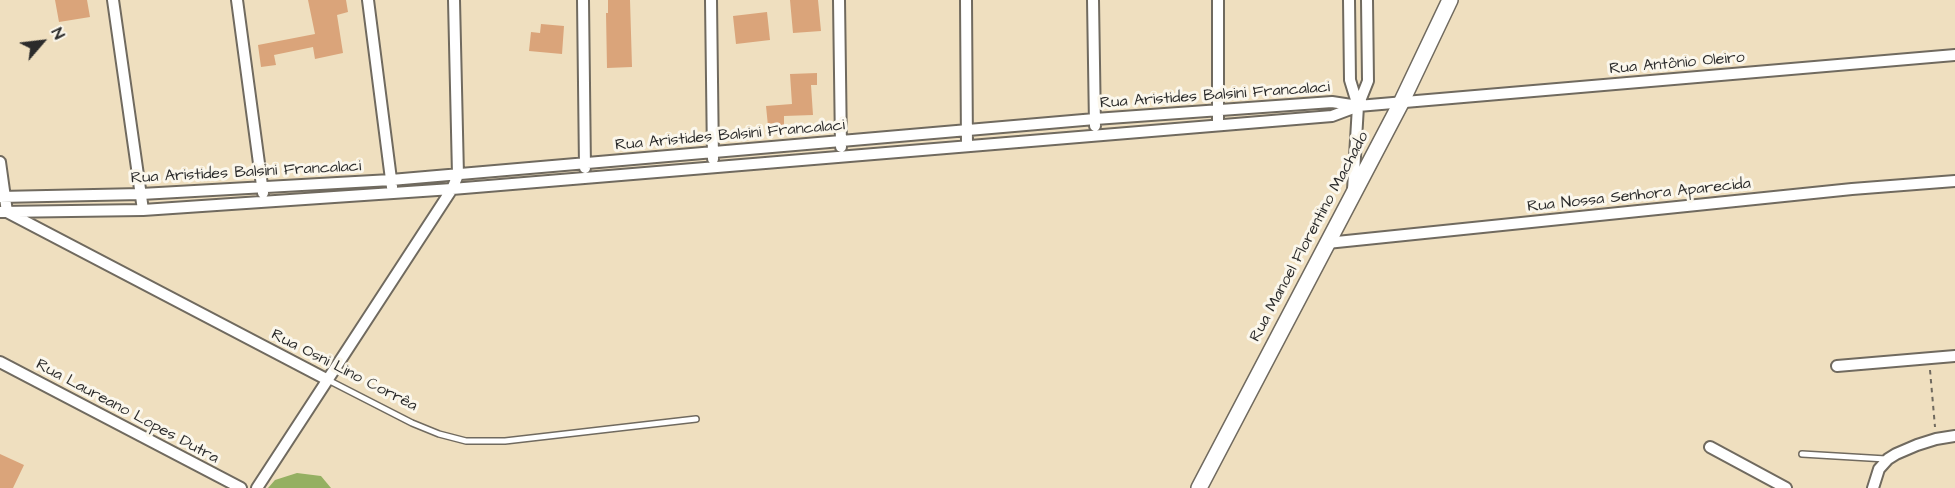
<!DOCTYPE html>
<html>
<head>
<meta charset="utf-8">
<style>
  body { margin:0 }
  #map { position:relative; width:1955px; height:488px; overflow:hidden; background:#efdfbf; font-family:"Architects Daughter",sans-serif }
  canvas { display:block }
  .north { position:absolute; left:12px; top:12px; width:60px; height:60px; -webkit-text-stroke:4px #fbf7ec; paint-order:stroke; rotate:62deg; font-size:16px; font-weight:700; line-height:24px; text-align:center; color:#2b2b2b }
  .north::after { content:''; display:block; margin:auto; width:21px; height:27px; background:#2b2b2b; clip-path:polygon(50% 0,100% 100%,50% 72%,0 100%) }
</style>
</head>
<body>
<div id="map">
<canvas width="1955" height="488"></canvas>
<div class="north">N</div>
</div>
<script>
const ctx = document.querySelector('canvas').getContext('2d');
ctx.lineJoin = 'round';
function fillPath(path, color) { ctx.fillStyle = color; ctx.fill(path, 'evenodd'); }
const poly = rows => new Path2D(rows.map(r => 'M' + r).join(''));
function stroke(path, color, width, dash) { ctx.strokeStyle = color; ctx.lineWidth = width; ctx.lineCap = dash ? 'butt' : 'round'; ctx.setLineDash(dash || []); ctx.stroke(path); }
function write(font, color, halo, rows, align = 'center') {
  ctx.font = font + ' "Architects Daughter",sans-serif'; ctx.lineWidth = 6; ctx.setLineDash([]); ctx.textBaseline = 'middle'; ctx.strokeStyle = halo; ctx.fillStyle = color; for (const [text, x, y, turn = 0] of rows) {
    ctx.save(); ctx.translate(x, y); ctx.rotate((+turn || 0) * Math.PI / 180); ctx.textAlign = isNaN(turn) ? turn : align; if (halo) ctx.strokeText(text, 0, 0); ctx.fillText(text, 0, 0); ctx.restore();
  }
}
fillPath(poly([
  [297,473,321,476,331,488,268,488,275,480]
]), '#95b062');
fillPath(poly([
  [55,0,87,0,90,17,59,22],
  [308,0,346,0,348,12,337,15,343,53,315,59,313,47,274,55,276,65,261,67,258,45,315,34],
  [608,0,630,0,632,67,607,68,606,13,608,13],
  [790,0,818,0,821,31,793,33],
  [767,12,770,40,736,44,733,16],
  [541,24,564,26,562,54,529,51,531,32,540,33],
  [817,73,817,85,811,85,813,115,784,116,784,125,768,126,766,106,792,104,790,74],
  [0,454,24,465,13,488,0,488]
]), '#daa47a');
const service = poly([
  [328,380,412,423,439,434,466,441,505,441,696,419],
  [1802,454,1886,459]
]);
const minor = poly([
  [113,0,143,210],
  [237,0,263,193],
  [368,0,392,187],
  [583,0,585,168],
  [711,0,713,159],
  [839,0,841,147],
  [966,0,967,146],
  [1093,0,1095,126],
  [1218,0,1218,125],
  [1349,0,1350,80,1358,106,1353,190],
  [1358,106,1368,81,1367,0],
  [0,162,7,212,328,380],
  [0,197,141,194,391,180,1095,119,1332,102,1358,106,1955,55],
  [0,212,143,210,452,189,1332,116,1356,107],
  [1327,243,1852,189,1955,181],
  [0,362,241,488],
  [1837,366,1955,356],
  [1710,447,1786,488],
  [257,488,452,189,458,175,454,0],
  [1873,488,1879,469,1888,459,1896,454,1917,445,1936,439,1955,436]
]);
const secondary = poly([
  [1199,488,1401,103,1450,0]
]);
stroke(service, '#706a5f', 8);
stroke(minor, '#706a5f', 14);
stroke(secondary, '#706a5f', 18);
stroke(poly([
  [1930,370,1935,427]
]), '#706a5f', 2, [4.5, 4.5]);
stroke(service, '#fff', 5);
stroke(minor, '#fff', 10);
stroke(secondary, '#fff', 15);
write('16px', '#2b2b2b', '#fbf7ec', [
  ["Rua Antônio Oleiro",1677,64,-5],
  ["Rua Aristides Balsini Francalaci",1215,96,-4],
  ["Rua Aristides Balsini Francalaci",730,136,-5],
  ["Rua Aristides Balsini Francalaci",246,173,-3],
  ["Rua Nossa Senhora Aparecida",1639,196,-6],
  ["Rua Manoel Florentino Machado",1310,237,-62],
  ["Rua Osni Lino Corrêa",344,371,27],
  ["Rua Laureano Lopes Dutra",127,412,28]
]);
</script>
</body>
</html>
